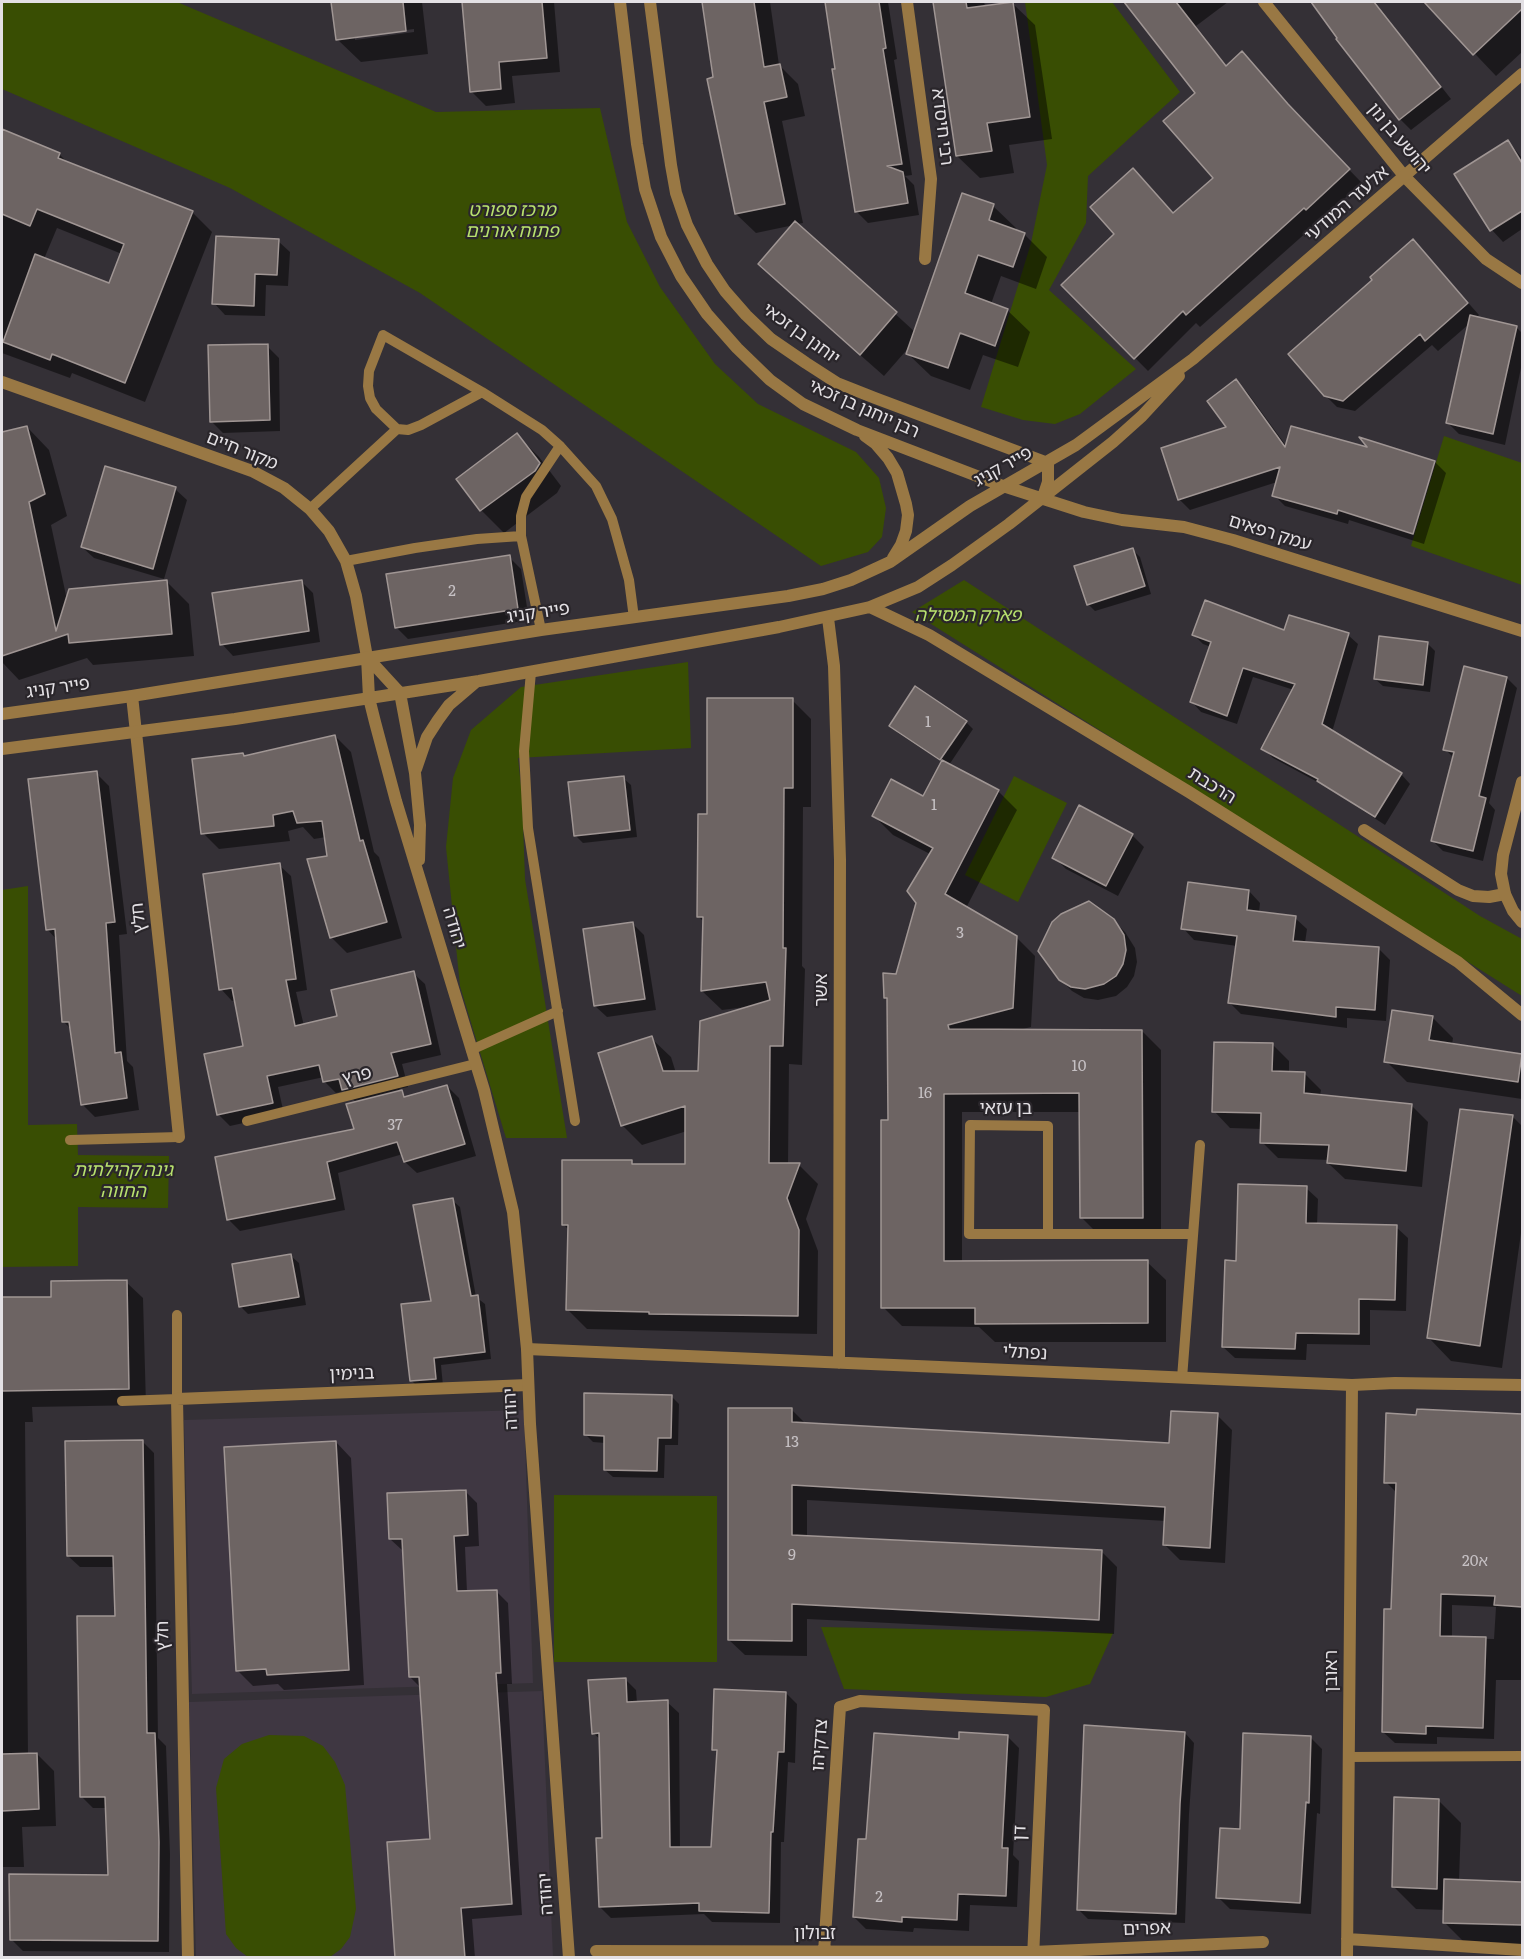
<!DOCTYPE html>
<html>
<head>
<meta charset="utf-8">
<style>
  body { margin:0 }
  #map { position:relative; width:1524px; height:1959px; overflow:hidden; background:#343036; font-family:Literata,serif }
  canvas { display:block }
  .frame { position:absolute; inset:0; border:3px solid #e3e0e4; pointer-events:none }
</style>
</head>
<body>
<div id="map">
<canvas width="1524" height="1959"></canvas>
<div class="frame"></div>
</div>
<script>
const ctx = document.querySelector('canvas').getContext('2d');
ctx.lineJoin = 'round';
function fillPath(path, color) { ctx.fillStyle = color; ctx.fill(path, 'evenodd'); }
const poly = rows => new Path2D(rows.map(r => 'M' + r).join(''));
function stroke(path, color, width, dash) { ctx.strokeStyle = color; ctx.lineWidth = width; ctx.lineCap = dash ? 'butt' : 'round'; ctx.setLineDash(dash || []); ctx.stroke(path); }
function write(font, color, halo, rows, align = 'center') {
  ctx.font = font + ' Literata,"Noto Sans Hebrew",serif'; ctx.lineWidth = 4.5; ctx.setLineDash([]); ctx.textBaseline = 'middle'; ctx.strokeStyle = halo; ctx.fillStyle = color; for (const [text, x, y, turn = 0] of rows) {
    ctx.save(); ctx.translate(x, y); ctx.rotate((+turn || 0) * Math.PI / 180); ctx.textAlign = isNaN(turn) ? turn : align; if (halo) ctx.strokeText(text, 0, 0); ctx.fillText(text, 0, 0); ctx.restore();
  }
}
fillPath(poly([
  [524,1410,533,1683,192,1694,184,1420],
  [542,1691,553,1957,196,1957,189,1702]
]), '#3f3742');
fillPath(poly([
  [2,2,177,2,436,112,600,108,627,222,660,287,715,364,758,404,856,452,879,478,886,508,882,537,868,552,821,566,420,293,230,188,2,89],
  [1025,2,1112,2,1180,92,1088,176,1086,223,1049,290,1136,369,1080,414,1055,424,1023,420,981,407,1031,243,1047,165],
  [1444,436,1522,463,1522,585,1411,546],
  [964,580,1480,916,1522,939,1522,996,912,612],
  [688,662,691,748,518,758,522,796,525,879,567,1138,506,1138,460,986,446,847,453,778,471,730,521,687],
  [1014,776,1067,803,1018,902,965,875],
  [28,886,28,1125,77,1124,78,1155,169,1156,168,1208,78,1207,78,1266,2,1267,2,890],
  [554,1495,717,1496,717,1662,554,1662],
  [821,1627,1113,1633,1090,1684,1046,1697,844,1689],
  [269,1735,304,1736,323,1746,335,1762,345,1785,356,1909,350,1937,341,1949,330,1957,248,1957,236,1948,226,1934,216,1788,224,1759,242,1744]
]), '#394e03');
fillPath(poly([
  [333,2,422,2,428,54,361,62,338,40],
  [414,29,414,32,355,40,355,37],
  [463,2,554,2,560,72,512,76,515,103,486,106,471,91],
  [704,2,770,2,779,65,798,84,805,116,782,121,803,223,797,224,915,332,993,206,1016,228,1015,231,1024,234,1047,257,1036,289,1001,276,991,304,1007,310,1030,332,1018,367,983,355,970,390,931,376,908,354,911,345,884,376,782,286,760,264,794,225,756,233,736,214],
  [827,2,888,2,897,59,894,60,912,175,905,176,914,185,919,215,868,223,856,211],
  [934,2,984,2,985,6,1012,3,1035,25,1052,139,1009,145,1014,173,980,178,957,156],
  [1125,2,1228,2,1196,26,1227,66,1300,119,1362,183,1200,327,1196,323,1148,371,1063,285,1116,234,1133,170,1174,214,1215,178,1197,93],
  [1312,2,1375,2,1451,99,1411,130,1400,119],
  [1426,2,1522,2,1522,52,1496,76],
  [2,130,59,154,69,164,192,212,212,232,145,402,72,373,70,378,2,353],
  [57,228,122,254,109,284,44,259],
  [1508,141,1522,158,1522,229,1503,242,1492,230,1456,174],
  [278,241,290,252,288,286,266,285,265,316,225,315,214,303],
  [1424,253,1479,315,1476,318,1516,327,1522,333,1522,363,1505,445,1459,434,1448,423,1469,324,1438,351,1432,345,1355,411,1337,407,1325,395],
  [267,346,279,358,280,431,223,433,211,421],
  [1236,381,1247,392,1287,447,1372,450,1435,462,1446,473,1424,544,1349,520,1348,524,1285,506,1274,495,1277,482,1190,510,1179,499,1229,428],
  [27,427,49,450,67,516,51,525,67,600,167,582,189,604,194,656,93,665,87,658,19,680,2,662,2,433],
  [517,435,539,457,561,486,557,493,504,533,481,510,458,479],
  [175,489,187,500,164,579,94,558,82,547],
  [1133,550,1140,557,1151,594,1095,611,1088,604],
  [509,557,521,569,529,620,408,639,396,627],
  [301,581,313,593,320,642,233,656,222,644],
  [1285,632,1348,635,1358,644,1332,732,1401,774,1410,784,1385,825,1325,786,1273,758,1263,748,1294,690,1253,677,1237,724,1201,712,1192,702,1211,647,1203,644,1194,635],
  [1427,643,1435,651,1430,692,1383,686,1375,679],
  [1465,668,1507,678,1517,688,1489,803,1495,810,1483,861,1443,851,1433,841,1454,758,1445,749],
  [792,700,811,719,811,807,803,807,802,966,805,969,802,1065,789,1064,788,1165,799,1165,818,1184,806,1219,818,1251,817,1334,587,1329,567,1309,569,1230,563,1224,631,1162,635,1165,687,1166,687,1131,642,1145,622,1125,651,1038,671,1057,676,1073,700,1073,746,1009,746,1007,722,1010,702,991,704,922,699,917,708,816],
  [966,722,973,729,949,765,998,791,1017,810,966,908,1016,937,1035,956,1031,1027,1019,1030,1142,1031,1161,1050,1161,1236,1100,1236,1081,1217,1081,1112,962,1112,962,1262,1147,1262,1166,1280,1166,1342,995,1342,979,1327,902,1326,883,1307,889,1122,888,1001,885,998,897,975,930,854,893,835,874,816,924,798,942,762,898,733,891,725],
  [335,736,351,752,374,852,379,857,402,938,347,953,331,937,328,858,326,837,314,839,303,827,288,831,290,841,219,849,203,833,245,757],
  [96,773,109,786,127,934,119,935,127,1061,133,1067,139,1110,95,1117,82,1104,72,1030,63,1021,57,940,47,929],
  [623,778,631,785,637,837,583,843,576,836],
  [1132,835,1144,847,1118,896,1066,869,1054,857],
  [279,865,291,876,307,990,296,992,304,1026,339,1017,413,973,425,984,441,1055,402,1064,408,1087,399,1089,407,1098,447,1086,459,1098,476,1156,417,1173,405,1162,403,1154,338,1173,345,1210,240,1231,229,1220,355,1130,357,1103,345,1091,336,1093,325,1082,324,1077,278,1087,284,1114,230,1126,218,1114,245,1047,236,1000,232,1001,221,989],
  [1249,891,1260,903,1259,913,1295,918,1307,929,1305,943,1378,948,1390,960,1386,1021,1347,1018,1347,1028,1241,1014,1229,1002,1237,946,1194,940,1183,928],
  [1113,920,1125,932,1135,948,1137,962,1134,976,1127,987,1116,996,1098,1000,1084,998,1072,991,1060,979],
  [633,924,644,935,656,1010,607,1017,595,1006],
  [1432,1017,1453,1038,1452,1045,1521,1055,1522,1099,1407,1082,1386,1061],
  [1273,1045,1289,1061,1289,1073,1304,1073,1321,1090,1320,1096,1412,1106,1428,1122,1422,1187,1345,1179,1328,1163,1329,1160,1278,1158,1262,1142,1262,1129,1230,1128,1214,1111],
  [1512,1116,1522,1126,1522,1226,1502,1368,1451,1361,1429,1338],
  [1306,1188,1318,1199,1317,1225,1396,1227,1408,1238,1406,1311,1370,1310,1370,1345,1307,1344,1306,1360,1235,1358,1223,1347,1238,1262],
  [452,1200,460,1207,476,1297,485,1304,491,1359,441,1365,443,1386,419,1388,412,1381,432,1302],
  [291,1256,299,1263,306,1305,248,1314,240,1306],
  [126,1282,143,1298,146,1405,32,1407,33,1422,25,1422,28,1754,37,1754,54,1771,56,1826,22,1827,24,1867,2,1867,2,1299,53,1298],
  [671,1396,679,1404,678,1445,665,1445,664,1478,613,1477,605,1470,605,1443,593,1442,585,1434],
  [792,1410,806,1424,1170,1445,1217,1415,1232,1430,1225,1563,1180,1560,1165,1545,1166,1521,807,1500,807,1537,1101,1551,1117,1567,1114,1634,807,1619,807,1656,745,1655,729,1640],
  [1467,1412,1522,1415,1522,1680,1496,1680,1494,1739,1437,1737,1437,1744,1395,1743,1383,1732,1392,1610,1397,1493,1386,1482,1417,1417],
  [1452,1605,1496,1607,1494,1639,1452,1638],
  [142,1441,154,1453,158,1738,166,1746,170,1854,169,1952,23,1951,11,1939,109,1876,107,1808,93,1808,82,1797,116,1617,114,1567,80,1567,68,1556],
  [336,1442,351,1458,364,1685,284,1690,278,1684,253,1686,237,1670],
  [465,1491,477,1503,479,1546,465,1547,467,1592,496,1591,508,1603,512,1684,507,1684,522,1915,472,1919,475,1958,396,1958,432,1840,421,1688,410,1677,404,1550,402,1550,390,1539],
  [625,1679,636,1690,637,1703,667,1702,679,1713,680,1848,712,1849,718,1754,714,1749,786,1693,797,1704,795,1763,788,1762,784,1842,781,1842,780,1923,712,1922,704,1914,611,1918,600,1907,604,1839,601,1740,593,1733],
  [1185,1733,1194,1743,1189,1814,1185,1923,1088,1919,1079,1910],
  [1007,1736,1019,1748,1013,1855,1019,1861,1017,1907,970,1905,969,1931,914,1928,913,1932,866,1929,854,1917,868,1841,960,1741],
  [1310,1737,1322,1749,1320,1814,1317,1813,1311,1914,1230,1909,1218,1897,1242,1831],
  [1438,1800,1461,1823,1459,1881,1522,1883,1522,1946,1467,1945,1444,1922,1445,1910,1416,1909,1394,1887]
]), '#0007');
const building = poly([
  [331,2,403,2,406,31,336,40,331,2],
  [462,2,542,2,547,58,499,62,501,89,470,92,462,2],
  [702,2,754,2,764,67,780,64,787,97,764,102,785,204,735,214,707,79,713,77,702,2],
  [825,2,879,2,886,48,883,49,902,164,887,166,903,172,908,203,855,212,832,69,835,69,825,2],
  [933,2,966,2,967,8,1013,2,1030,117,987,123,992,151,956,156,933,2],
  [1124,2,1176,2,1226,66,1242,51,1288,104,1350,169,1306,210,1304,208,1186,315,1183,311,1134,359,1061,285,1114,234,1090,207,1133,168,1173,213,1213,178,1163,121,1195,93,1124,2],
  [1311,2,1374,2,1441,87,1399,120,1336,39,1337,38,1311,2],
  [1424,2,1522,2,1522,9,1473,55,1424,2],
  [2,129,60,153,58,158,193,211,125,383,52,354,50,360,3,342,35,254,109,283,124,244,37,209,30,226,2,214,2,129],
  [1508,140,1522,163,1522,211,1490,231,1454,174,1508,140],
  [962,193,994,204,989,220,1025,233,1013,267,978,255,965,293,1008,309,995,346,960,333,948,368,906,354,962,193],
  [795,221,897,312,860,355,758,264,795,221],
  [216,236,279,239,277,275,255,274,254,306,212,304,216,236],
  [1413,239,1468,303,1425,341,1420,334,1343,401,1324,396,1288,354,1372,280,1370,277,1413,239],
  [1470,315,1517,326,1493,434,1446,423,1470,315],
  [268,344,270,420,210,422,208,345,268,344],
  [1236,379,1285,447,1291,426,1367,447,1359,437,1435,461,1413,534,1338,510,1337,514,1272,496,1280,467,1178,500,1161,448,1226,427,1207,401,1236,379],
  [27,426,45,494,29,502,56,631,69,589,167,580,172,634,69,643,68,634,2,656,2,432,27,426],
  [517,433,540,463,535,471,480,511,456,479,517,433],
  [105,466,176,487,153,569,81,547,105,466],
  [1133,548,1145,586,1087,605,1074,566,1133,548],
  [510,555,518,609,395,628,386,574,510,555],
  [302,580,309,631,220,645,212,593,302,580],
  [1205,600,1284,630,1289,615,1349,633,1322,724,1402,773,1375,817,1317,781,1318,779,1261,749,1295,684,1243,668,1227,716,1190,702,1211,642,1192,635,1205,600],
  [1379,636,1428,642,1423,685,1374,679,1379,636],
  [1464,666,1507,677,1479,796,1486,798,1473,851,1431,841,1454,752,1443,750,1464,666],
  [915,686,967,721,940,760,889,726,915,686],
  [707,698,793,698,793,788,784,788,783,948,786,948,783,1046,770,1046,769,1163,800,1163,787,1198,799,1230,798,1316,649,1314,649,1312,566,1310,568,1225,562,1225,562,1160,632,1160,632,1164,685,1164,685,1106,621,1126,598,1053,652,1036,663,1071,698,1071,700,1021,770,1000,766,982,701,991,703,917,697,917,698,814,707,814,707,698],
  [335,735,360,841,363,840,387,922,330,938,307,859,327,856,322,821,297,823,293,811,273,815,274,826,201,834,192,759,243,753,244,756,335,735],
  [942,760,999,790,945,894,1017,936,1013,1008,948,1025,949,1029,1142,1030,1143,1218,1080,1218,1079,1093,944,1094,944,1261,1148,1260,1148,1323,975,1324,975,1308,881,1308,881,1120,888,1120,887,998,884,998,883,973,896,974,916,903,907,891,933,848,872,816,891,779,923,796,942,760],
  [97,771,115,922,106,923,115,1053,121,1052,127,1098,81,1105,69,1022,62,1022,55,929,46,930,28,779,97,771],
  [624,776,630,830,574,836,568,782,624,776],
  [1079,805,1133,834,1106,886,1052,858,1079,805],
  [280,863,296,979,286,980,295,1026,337,1016,331,990,414,971,431,1044,391,1053,398,1076,342,1090,339,1079,323,1082,319,1065,267,1076,273,1103,217,1115,204,1054,243,1046,232,988,219,990,203,874,280,863],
  [1188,882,1249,890,1247,910,1296,916,1293,941,1379,947,1375,1010,1336,1007,1336,1017,1228,1003,1237,936,1181,929,1188,882],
  [1089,901,1114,919,1124,935,1126,950,1123,964,1116,976,1104,984,1085,989,1071,987,1059,980,1038,951,1052,922,1061,914,1089,901],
  [633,922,645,999,594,1006,583,929,633,922],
  [1392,1010,1433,1016,1429,1040,1522,1054,1518,1082,1384,1062,1392,1010],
  [1214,1042,1273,1043,1272,1071,1305,1072,1304,1093,1412,1104,1406,1171,1327,1163,1329,1145,1260,1143,1261,1113,1212,1112,1214,1042],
  [447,1085,465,1144,404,1162,397,1142,327,1162,335,1199,227,1220,215,1157,354,1129,346,1104,402,1090,404,1097,447,1085],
  [1460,1109,1513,1115,1480,1346,1427,1338,1460,1109],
  [1238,1184,1307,1186,1306,1223,1397,1225,1395,1300,1359,1299,1359,1334,1296,1333,1295,1349,1222,1347,1225,1260,1236,1261,1238,1184],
  [453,1198,471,1296,478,1295,485,1352,434,1358,436,1379,410,1381,401,1304,431,1301,413,1205,453,1198],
  [291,1254,299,1297,239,1307,232,1264,291,1254],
  [127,1280,129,1389,2,1391,2,1297,51,1297,51,1281,127,1280],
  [584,1393,672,1395,671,1438,658,1438,657,1471,604,1470,604,1436,584,1435,584,1393],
  [728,1408,792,1408,792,1422,1169,1443,1171,1411,1218,1413,1210,1548,1163,1545,1165,1507,792,1485,792,1535,1102,1550,1099,1620,792,1604,792,1641,728,1640,728,1408],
  [1417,1409,1522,1414,1522,1607,1494,1605,1495,1596,1441,1594,1440,1636,1486,1637,1483,1728,1426,1726,1426,1734,1382,1732,1384,1609,1391,1609,1396,1483,1384,1483,1386,1413,1416,1415,1417,1409],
  [143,1440,147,1733,155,1733,159,1842,158,1941,10,1940,9,1874,108,1875,105,1797,80,1797,77,1616,115,1616,113,1556,67,1556,65,1441,143,1440],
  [336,1441,349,1670,267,1675,266,1669,236,1671,224,1447,336,1441],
  [466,1490,468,1535,454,1536,457,1591,497,1590,501,1673,496,1673,512,1904,461,1908,465,1958,395,1958,387,1842,430,1839,419,1677,409,1677,402,1539,389,1539,387,1493,466,1490],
  [626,1678,627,1702,668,1700,670,1847,711,1847,717,1750,712,1750,714,1689,786,1692,784,1752,778,1752,773,1832,771,1832,769,1913,699,1911,699,1903,599,1907,596,1838,602,1838,599,1733,592,1734,588,1680,626,1678],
  [1084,1725,1185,1732,1180,1804,1176,1914,1077,1910,1084,1725],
  [959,1732,1008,1735,1002,1848,1008,1848,1006,1896,958,1894,957,1920,902,1917,902,1922,853,1917,858,1839,866,1839,874,1733,959,1739,959,1732],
  [1243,1733,1311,1736,1309,1803,1306,1802,1300,1903,1216,1898,1220,1828,1240,1829,1243,1733],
  [37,1753,39,1809,2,1811,2,1754,37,1753],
  [1394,1797,1439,1799,1437,1889,1392,1887,1394,1797],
  [1444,1879,1522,1882,1522,1925,1443,1923,1444,1879]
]);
fillPath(building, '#6d6463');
stroke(building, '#a09694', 1.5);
stroke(poly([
  [482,392,421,425,408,430,397,429,376,409,370,398,368,386,369,371,383,335,482,392,542,430,560,446,596,486,612,519,629,580,634,618],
  [310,509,397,429],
  [521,536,521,516,526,497,560,446],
  [346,561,415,548,477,539,521,536,541,630],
  [531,672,524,751,528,828,575,1121],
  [471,1050,558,1011],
  [247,1121,475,1064],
  [70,1140,179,1137],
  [1048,1234,1048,1126,970,1125,969,1234,1193,1234],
  [1182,1378,1200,1145],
  [122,1401,177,1399,177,1315],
  [1349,1757,1522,1756]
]), '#997844', 10);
stroke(poly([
  [907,2,931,179,925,259],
  [1264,2,1405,177,1486,259,1522,283],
  [2,382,252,471,284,488,310,509,329,531,346,561,356,596,367,657],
  [828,618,834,666,840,860,839,1363],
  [132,696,162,970,179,1137],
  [1364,830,1458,890,1473,896,1489,897,1505,894],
  [527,1349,1352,1385,1395,1383,1522,1385],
  [1347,1939,1522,1950],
  [596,1951,1033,1952,1263,1942],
  [824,1952,840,1707,860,1701,1044,1710,1033,1958],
  [188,1958,177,1399,528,1385],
  [1347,1958,1352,1385]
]), '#997844', 12);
stroke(poly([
  [620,2,637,144,645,189,661,237,681,276,707,314,737,348,770,380,803,404,857,430,1003,486,1084,512,1122,520,1184,527,1233,540,1522,631],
  [650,2,671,165,676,193,687,225,707,264,725,291,746,315,771,339,806,363,837,383,875,398,1048,463],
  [865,436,876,444,888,458,897,473,906,504,908,515,906,531,901,545,893,558],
  [1043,497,1048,482,1048,463],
  [870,607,929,635,1189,792,1458,962,1522,1015],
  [367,657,369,698,375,722,396,801,484,1090,513,1212,527,1349,530,1424,569,1958],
  [367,657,400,693,415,773,420,825,419,860],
  [2,714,132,696,541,630,788,596,823,589,851,580,890,562,970,506,1076,445,1193,359,1522,74],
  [2,749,235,719,479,681,779,627,870,607,918,587,952,565,1009,524,1113,442,1142,416,1179,376],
  [416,769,427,737,438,720,449,705,476,682],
  [1522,782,1503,855,1501,874,1505,894,1513,911,1522,922]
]), '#997844', 12);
write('15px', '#c6c1c4', null, [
  ["2",452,592],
  ["1",928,723],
  ["1",934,806],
  ["3",960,934],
  ["10",1079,1067],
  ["16",925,1094],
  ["37",395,1126],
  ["13",792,1443],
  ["9",792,1556],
  ["20א",1475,1562],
  ["2",879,1898]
]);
write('18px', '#e3e0e4', '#2a262b', [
  ["רבי חיסדא",942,127,83],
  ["יהושע בן נון",1399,139,50],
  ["אלעזר המודעי",1347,204,-41],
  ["יוחנן בן זכאי",801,334,36],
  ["רבן יוחנן בן זכאי",864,409,24],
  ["מקור חיים",242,451,22],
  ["פייר קניג",1003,467,-29],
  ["עמק רפאים",1270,533,17],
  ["פייר קניג",538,613,-8],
  ["פייר קניג",58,688,-8],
  ["הרכבת",1212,786,32],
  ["חלץ",139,918,-96],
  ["יהודה",454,928,74],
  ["אשר",822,990,-90],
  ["פרץ",357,1076,-14],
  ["בן עזאי",1006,1109],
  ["נפתלי",1025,1353,3],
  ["בנימין",352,1374,-2],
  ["יהודה",511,1409,-93],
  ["חלץ",163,1636,-91],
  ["ראובן",1332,1671,-90],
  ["צדקיהו",820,1745,-86],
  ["דן",1020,1833,-88],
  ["יהודה",546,1894,-94],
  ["אפרים",1147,1929,-2],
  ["זבולון",815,1934]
]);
write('italic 18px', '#b8e16e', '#2a262b', [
  ["מרכז ספורט",512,211],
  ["פתוח אורנים",512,232],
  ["פארק המסילה",968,616],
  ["גינה קהילתית",123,1171],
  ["החווה",123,1192]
]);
</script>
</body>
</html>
